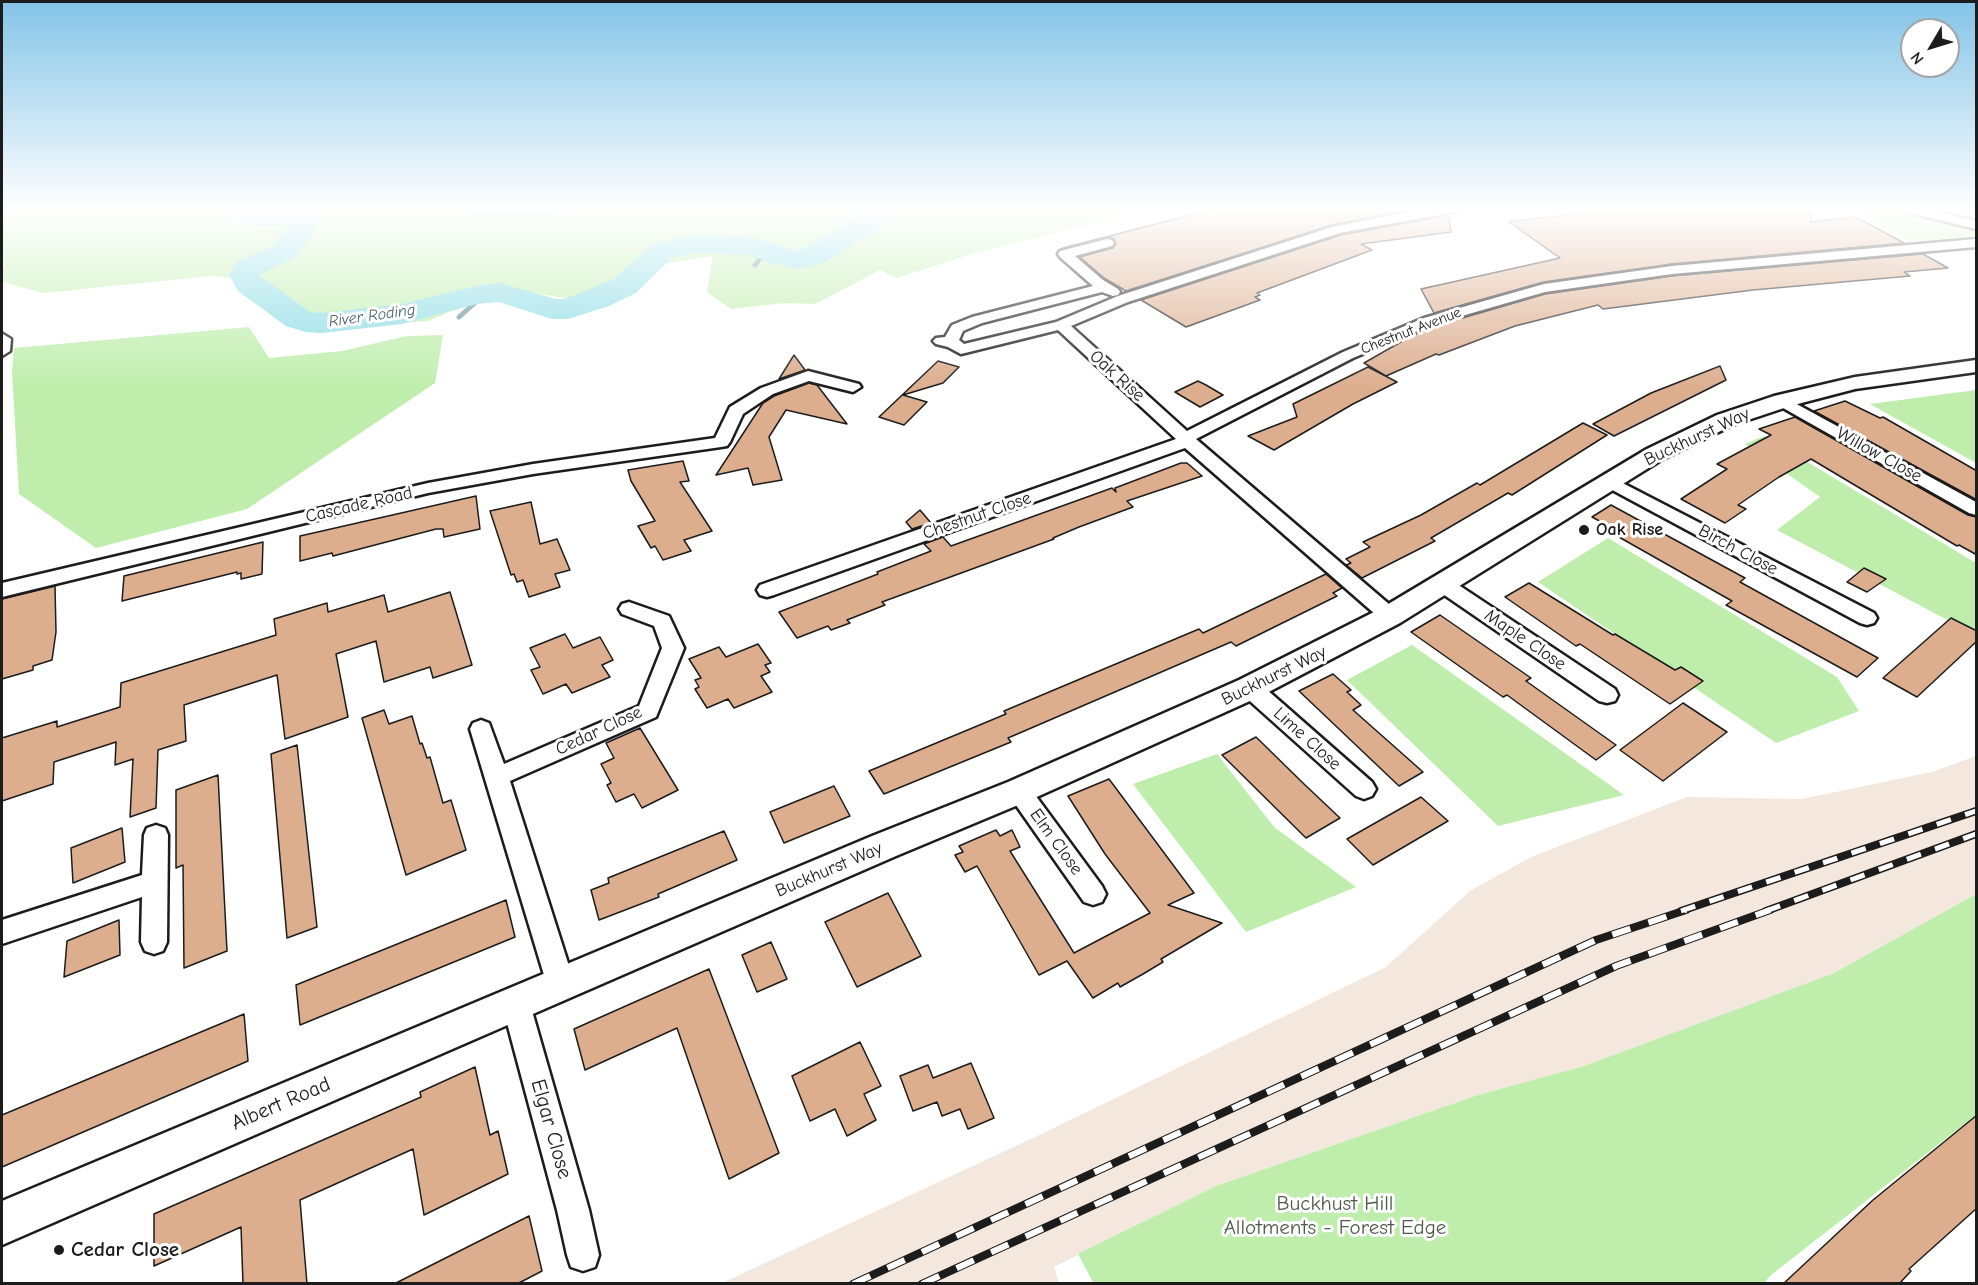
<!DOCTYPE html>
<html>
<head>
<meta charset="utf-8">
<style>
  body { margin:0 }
  #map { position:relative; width:1978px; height:1285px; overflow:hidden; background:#fff; font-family:"Comic Neue",sans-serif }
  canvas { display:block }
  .frame { position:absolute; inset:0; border:3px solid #1c1c1c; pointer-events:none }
  .north { position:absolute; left:1900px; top:18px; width:60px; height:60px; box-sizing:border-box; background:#fff; border:2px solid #a4a4a4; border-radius:50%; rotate:232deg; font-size:16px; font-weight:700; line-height:24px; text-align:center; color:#1c1c1c }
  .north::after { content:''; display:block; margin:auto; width:21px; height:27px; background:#1c1c1c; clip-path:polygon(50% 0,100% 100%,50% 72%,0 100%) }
</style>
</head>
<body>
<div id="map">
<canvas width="1978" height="1285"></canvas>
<div class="frame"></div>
<div class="north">N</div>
</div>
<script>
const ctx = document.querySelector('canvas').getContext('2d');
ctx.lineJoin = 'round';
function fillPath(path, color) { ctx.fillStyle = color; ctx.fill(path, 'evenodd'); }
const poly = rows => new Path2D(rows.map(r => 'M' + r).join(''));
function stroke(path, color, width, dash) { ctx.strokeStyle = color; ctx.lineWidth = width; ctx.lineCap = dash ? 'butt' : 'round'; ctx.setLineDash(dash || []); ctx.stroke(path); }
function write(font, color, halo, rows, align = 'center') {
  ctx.font = font + ' "Comic Neue",sans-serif'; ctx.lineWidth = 6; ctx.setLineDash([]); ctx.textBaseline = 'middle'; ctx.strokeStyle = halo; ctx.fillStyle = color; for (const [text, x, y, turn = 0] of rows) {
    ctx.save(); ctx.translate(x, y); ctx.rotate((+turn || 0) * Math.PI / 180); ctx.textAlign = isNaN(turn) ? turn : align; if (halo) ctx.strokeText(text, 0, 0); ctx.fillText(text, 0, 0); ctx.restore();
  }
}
fillPath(poly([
  [1976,756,1976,894,1834,973,1584,1066,1478,1095,1216,1186,1054,1267,1059,1283,720,1284,1035,1137,1386,967,1470,891,1531,857,1687,797,1802,799,1932,772]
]), '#f4e7dd');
fillPath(poly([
  [2,208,1155,208,975,253,897,278,880,270,815,304,784,303,731,309,707,292,713,256,668,263,605,304,526,292,484,296,429,321,368,325,310,321,262,279,210,276,44,293,2,282,2,269,5,266,2,263],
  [1844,208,1885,208,1972,229,1976,231,1976,236,1910,241],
  [249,327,269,358,342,351,407,336,443,335,435,383,247,509,96,548,19,494,12,371,14,348],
  [1976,390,1976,463,1870,404],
  [1764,436,1976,563,1976,635,1777,530,1820,497,1745,444],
  [1608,538,1837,677,1859,711,1776,743,1538,582],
  [1412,645,1624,795,1498,826,1347,680],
  [1217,754,1274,827,1356,887,1246,932,1133,784],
  [1976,894,1976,1115,1771,1275,1764,1283,1094,1284,1078,1254,1216,1186,1478,1095,1584,1066,1834,973]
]), '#bfeeac');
const water = poly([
  [466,208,588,208,560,214,474,215,466,208]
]);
fillPath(water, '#8bdce5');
stroke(water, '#5f8f95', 1.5);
stroke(poly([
  [755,265,767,250],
  [459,317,485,294]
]), '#5f8f95', 5);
fillPath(poly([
  [234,208,302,210,312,212,316,216,320,222,301,251,293,258,259,275,310,312,321,313,402,304,476,286,501,283,555,299,565,299,614,279,651,245,692,235,746,236,799,251,856,219,855,208,883,208,885,219,876,231,825,262,799,269,771,263,746,254,692,253,671,258,636,293,609,306,568,319,552,319,499,302,477,304,402,324,321,333,306,332,286,326,238,291,229,275,237,261,273,246,289,226,256,226,246,224,237,220,233,214,234,208]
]), '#8bdce5');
const building = poly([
  [1218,208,1416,208,1332,225,1126,291,1104,278,1080,257,1113,248,1116,244,1114,239,1106,237,1063,248,1218,208],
  [1566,208,1810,208,1811,222,1856,217,1904,243,1672,264,1544,282,1434,313,1421,289,1560,258,1509,222,1574,214,1566,208],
  [1449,215,1451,232,1361,244,1372,250,1257,293,1260,295,1255,297,1260,300,1186,327,1141,300,1341,235,1449,215],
  [1923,254,1948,268,1904,272,1910,276,1753,290,1603,309,1598,305,1515,326,1439,355,1436,354,1386,376,1364,363,1413,335,1435,326,1545,294,1672,276,1923,254],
  [794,355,805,370,779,379,794,355],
  [938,361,959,367,943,383,903,395,927,402,904,425,879,417,938,361],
  [1720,366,1726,380,1614,436,1593,424,1651,393,1720,366],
  [1368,367,1397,382,1353,404,1274,450,1248,436,1297,417,1293,404,1368,367],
  [1198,381,1206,385,1223,395,1200,407,1175,392,1198,381],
  [809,383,817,385,847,424,786,410,769,437,782,480,753,485,748,468,716,475,763,403,774,396,809,383],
  [1845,401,1880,418,1883,417,1977,471,1977,500,1814,411,1845,401],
  [1795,417,1968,515,1977,517,1977,555,1959,545,1957,546,1811,459,1779,477,1738,505,1746,509,1725,523,1681,499,1727,469,1717,464,1771,435,1759,429,1795,417],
  [1583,423,1607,435,1512,495,1508,493,1431,538,1435,541,1362,578,1346,565,1351,563,1346,559,1370,547,1363,542,1421,515,1477,483,1480,485,1583,423],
  [683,461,689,481,680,482,712,531,684,540,691,551,663,560,655,546,651,548,638,526,655,521,631,481,628,470,683,461],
  [1181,463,1187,463,1202,476,1127,501,1133,507,1079,527,1053,538,1054,539,882,602,885,605,847,620,850,623,831,630,828,626,797,638,779,612,878,574,877,572,931,551,924,544,943,537,951,546,1112,488,1116,492,1115,488,1181,463],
  [476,496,480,529,444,537,443,529,436,529,333,556,332,553,300,561,300,536,476,496],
  [531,502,540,544,557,539,570,570,555,574,560,587,529,597,523,580,517,582,514,574,511,575,490,511,531,502],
  [1611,505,1745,578,1740,582,1878,658,1857,677,1726,605,1732,601,1610,532,1614,529,1592,517,1611,505],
  [920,510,931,523,912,529,906,522,920,510],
  [263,542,262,574,241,579,241,573,237,574,237,572,122,601,124,576,263,542],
  [1864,568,1886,579,1867,592,1847,582,1864,568],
  [1326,574,1342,588,1333,593,1337,596,1236,646,1231,642,1008,738,1011,742,884,794,869,771,1006,714,1004,711,1199,629,1203,633,1326,574],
  [1529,583,1613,635,1615,634,1675,670,1681,667,1703,681,1670,704,1580,644,1576,646,1505,597,1529,583],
  [55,586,56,632,52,660,33,666,33,670,2,679,2,599,55,586],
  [450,592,472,665,433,678,430,667,384,682,376,641,336,654,348,717,285,739,277,675,184,705,186,741,158,750,156,808,130,817,133,759,115,765,116,742,54,762,53,784,2,801,2,738,57,721,57,727,120,707,121,683,276,635,274,619,327,603,328,612,384,595,388,612,450,592],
  [1440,615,1531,678,1526,681,1616,745,1596,760,1507,695,1503,697,1411,632,1440,615],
  [1951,618,1977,631,1977,641,1917,697,1883,678,1951,618],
  [565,634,573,648,600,637,613,660,602,665,610,677,572,693,566,684,543,694,531,670,540,667,530,648,565,634],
  [758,644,771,663,765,665,770,672,761,676,772,692,734,708,728,699,707,708,695,689,699,687,695,680,701,678,689,659,719,647,726,657,758,644],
  [1333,674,1351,690,1347,692,1361,705,1353,710,1423,772,1399,786,1299,691,1333,674],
  [1683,703,1727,732,1663,781,1620,750,1683,703],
  [384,710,389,724,412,716,420,744,422,743,427,758,430,757,443,803,451,800,466,850,406,875,362,718,384,710],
  [640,728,678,790,642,808,634,794,616,802,607,785,611,783,601,764,614,758,606,743,640,728],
  [1256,737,1304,784,1340,818,1306,838,1222,755,1256,737],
  [297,745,317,927,287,938,271,754,297,745],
  [218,775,227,951,184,968,183,865,176,868,176,790,218,775],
  [1109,779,1194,893,1168,905,1222,923,1161,959,1163,962,1143,974,1120,987,1118,983,1093,998,1067,961,1039,975,977,866,965,872,955,855,963,852,959,846,996,830,1000,836,1012,830,1020,847,1010,851,1074,953,1150,913,1105,854,1068,796,1109,779],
  [834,786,850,816,784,843,770,812,834,786],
  [1421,797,1448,821,1373,865,1347,839,1421,797],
  [122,828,125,862,73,883,71,848,122,828],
  [724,831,737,860,658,894,659,897,599,920,591,890,609,883,608,878,724,831],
  [888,893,921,956,857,987,825,922,888,893],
  [506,900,515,937,300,1025,296,985,506,900],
  [119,920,120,955,64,977,67,941,119,920],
  [771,942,787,979,757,992,742,955,771,942],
  [709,969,779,1153,729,1179,677,1028,585,1070,574,1029,709,969],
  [244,1014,248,1061,2,1167,2,1115,244,1014],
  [860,1042,881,1086,864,1094,876,1120,847,1136,835,1109,810,1121,792,1076,860,1042],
  [971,1063,994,1118,968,1129,960,1109,942,1116,937,1102,913,1111,900,1076,928,1065,933,1078,971,1063],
  [475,1067,490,1135,498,1131,508,1174,424,1215,413,1149,300,1200,307,1284,243,1284,241,1227,154,1266,154,1214,421,1097,420,1092,475,1067],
  [1977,1115,1977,1208,1909,1269,1911,1271,1899,1284,1783,1284,1873,1200,1977,1115],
  [529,1216,542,1271,517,1284,394,1284,529,1216]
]);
fillPath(building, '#dcae8e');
stroke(building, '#1c1c1c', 1.5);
const street = poly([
  [1428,208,1460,208,1454,212,1340,233,1128,302,1071,326,1187,431,1343,352,1424,318,1544,284,1672,266,1976,239,1976,247,1672,274,1545,292,1434,324,1353,358,1196,439,1397,611,1400,616,1397,621,1390,623,1383,621,1185,448,774,595,767,597,760,595,757,590,760,585,1176,439,1058,330,961,354,948,347,936,344,933,341,936,338,945,337,952,325,972,317,1093,286,1060,257,1058,254,1060,251,1107,239,1112,240,1114,243,1112,246,1075,256,1103,280,1118,289,1120,292,1118,295,1113,296,1102,292,982,323,963,331,959,340,964,344,1056,322,1118,296,1332,227,1428,208],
  [1901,208,1923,208,1976,221,1976,229,1903,211,1901,208],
  [3,334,11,339,10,351,2,356,3,334],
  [808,371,859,384,861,387,853,392,809,381,773,394,743,414,730,442,727,446,721,447,533,474,428,493,2,597,2,583,428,483,533,464,715,438,730,407,761,388,808,371],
  [1782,396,1976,502,1976,515,1969,513,1776,404,1774,401,1776,398,1782,396],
  [1609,476,1874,613,1877,618,1874,623,1867,625,1860,623,1603,485,1600,481,1603,477,1609,476],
  [1444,578,1451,580,1615,689,1618,695,1615,701,1607,703,1599,701,1437,590,1434,585,1437,580,1444,578],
  [629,602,669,616,684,648,656,717,510,781,575,985,571,994,561,998,551,994,547,985,470,729,473,723,481,720,489,723,504,764,639,706,662,648,654,626,622,614,619,609,622,604,629,602],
  [1250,680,1258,682,1372,782,1376,789,1372,796,1364,799,1356,796,1242,694,1239,688,1242,682,1250,680],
  [1019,781,1027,784,1102,886,1106,894,1102,902,1093,905,1084,902,1011,798,1007,791,1011,784,1019,781],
  [156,825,165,828,168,835,167,942,163,951,154,954,145,951,141,942,142,897,2,944,2,920,142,875,144,835,147,828,156,825],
  [516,991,526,995,530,1004,589,1210,599,1255,595,1267,583,1271,571,1267,567,1255,557,1210,502,1004,506,995,516,991]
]);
const secondary = poly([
  [1976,360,1976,372,1855,389,1790,406,1733,425,1663,459,1400,623,1261,696,1030,800,896,856,2,1245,2,1201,872,836,1008,782,1239,680,1380,609,1647,449,1717,415,1774,396,1855,377,1976,360]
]);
stroke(street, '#1c1c1c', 5);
stroke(secondary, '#1c1c1c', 5);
fillPath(street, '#fff');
fillPath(secondary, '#fff');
const railFar1 = poly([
  [1681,911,1976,811],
  [1766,911,1976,834]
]);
const rail = poly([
  [853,1284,1596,940,1686,910],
  [922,1284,1616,966,1770,910]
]);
stroke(railFar1, '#1c1c1c', 8);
stroke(rail, '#1c1c1c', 8);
stroke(railFar1, '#fff', 5, [15]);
stroke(rail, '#fff', 6, [19]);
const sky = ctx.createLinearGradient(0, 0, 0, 388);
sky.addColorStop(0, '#83c4e7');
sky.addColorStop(0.54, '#fff');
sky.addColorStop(1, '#ffffff00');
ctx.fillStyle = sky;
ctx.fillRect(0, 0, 1978, 388);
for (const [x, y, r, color] of [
  [1584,530,6,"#1c1c1c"],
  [59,1250,6,"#1c1c1c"]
]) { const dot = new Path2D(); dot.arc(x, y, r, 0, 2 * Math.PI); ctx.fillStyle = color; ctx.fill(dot); stroke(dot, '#fff', 2); }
write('15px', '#1c1c1c', '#fff', [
  ["Chestnut Avenue",1411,331,-21]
]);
write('italic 16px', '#435f62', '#fff', [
  ["River Roding",372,316,-8]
]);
write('18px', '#1c1c1c', '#fff', [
  ["Oak Rise",1117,376,42],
  ["Buckhurst Way",1697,437,-25],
  ["Willow Close",1879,455,29],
  ["Cascade Road",359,505,-13],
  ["Chestnut Close",977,516,-19],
  ["Birch Close",1738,550,28],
  ["Maple Close",1525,640,34],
  ["Buckhurst Way",1274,676,-26],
  ["Cedar Close",599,731,-25],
  ["Lime Close",1307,739,42],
  ["Elm Close",1056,842,54],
  ["Buckhurst Way",829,870,-23]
]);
write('bold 18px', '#1c1c1c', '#fff', [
  ["Oak Rise",1596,530]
], 'left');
write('21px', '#1c1c1c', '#fff', [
  ["Albert Road",281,1104,-23],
  ["Elgar Close",551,1129,74]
]);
write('21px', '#4d5b47', '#fff', [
  ["Buckhust Hill",1335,1204],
  ["Allotments - Forest Edge",1335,1228]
]);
write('bold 21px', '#1c1c1c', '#fff', [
  ["Cedar Close",71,1250]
], 'left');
</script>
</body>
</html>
